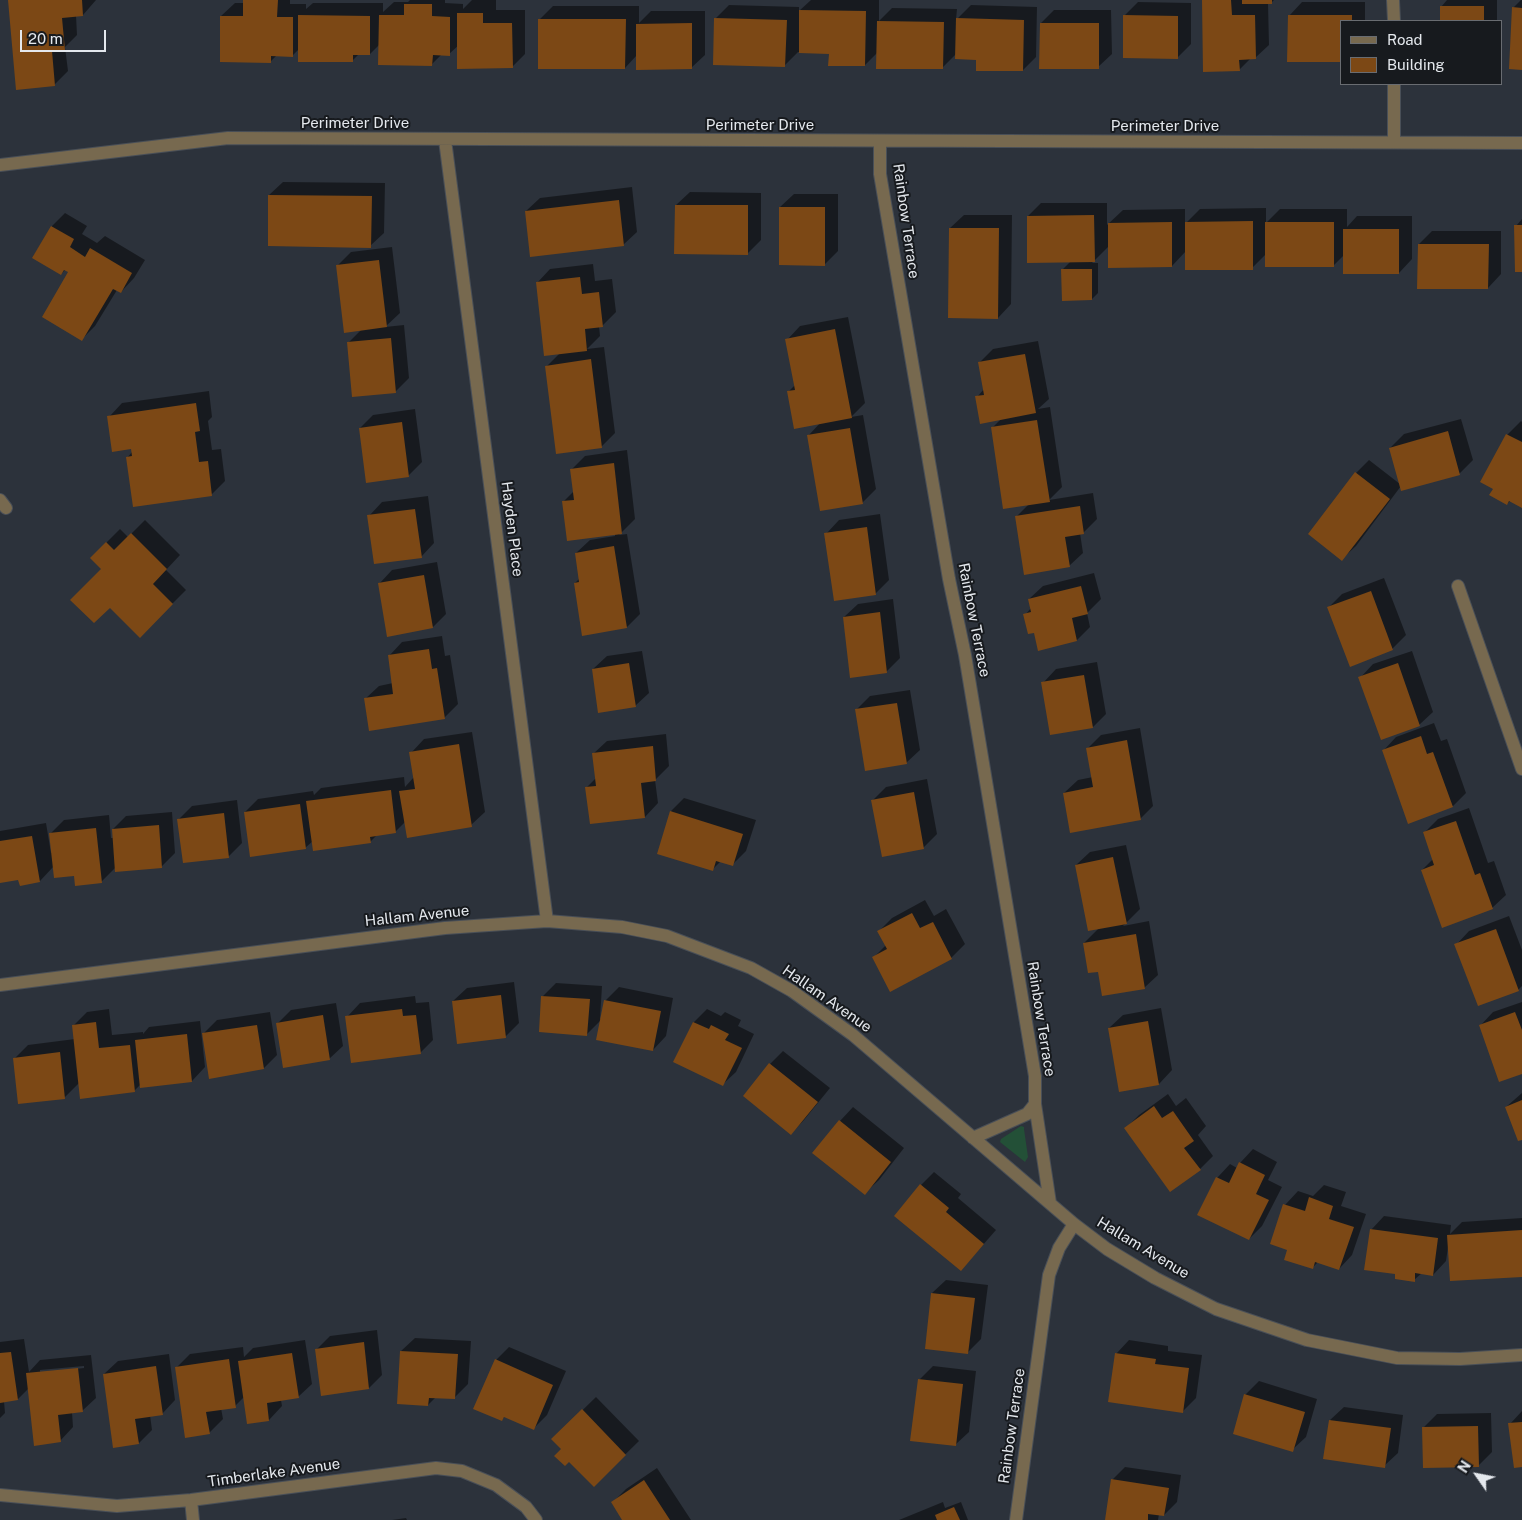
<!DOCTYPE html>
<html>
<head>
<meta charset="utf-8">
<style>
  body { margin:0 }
  #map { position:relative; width:1522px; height:1520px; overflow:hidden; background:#2c323b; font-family:"Public Sans",sans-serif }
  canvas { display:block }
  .legend { position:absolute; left:1340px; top:20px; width:162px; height:65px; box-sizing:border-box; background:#171a1e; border:1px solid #696c71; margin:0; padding:6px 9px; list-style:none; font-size:15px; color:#e4e8ed }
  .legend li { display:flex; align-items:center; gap:10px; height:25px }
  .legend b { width:25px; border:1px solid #696c71 }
  .north { position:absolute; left:1452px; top:1450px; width:50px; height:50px; -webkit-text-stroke:4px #171a1e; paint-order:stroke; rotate:303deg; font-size:14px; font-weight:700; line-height:20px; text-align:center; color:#e4e8ed }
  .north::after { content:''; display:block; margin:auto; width:18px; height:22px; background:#e4e8ed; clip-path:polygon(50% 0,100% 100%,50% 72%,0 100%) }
  .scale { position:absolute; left:20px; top:30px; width:86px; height:22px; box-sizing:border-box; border:2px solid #e4e8ed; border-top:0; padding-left:6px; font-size:15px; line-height:18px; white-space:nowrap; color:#e4e8ed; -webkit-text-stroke:4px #171a1e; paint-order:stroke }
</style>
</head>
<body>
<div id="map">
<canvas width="1522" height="1520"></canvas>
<ul class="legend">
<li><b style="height:6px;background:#77694f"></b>Road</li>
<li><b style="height:14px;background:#7c4815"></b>Building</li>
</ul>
<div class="north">N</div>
<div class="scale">20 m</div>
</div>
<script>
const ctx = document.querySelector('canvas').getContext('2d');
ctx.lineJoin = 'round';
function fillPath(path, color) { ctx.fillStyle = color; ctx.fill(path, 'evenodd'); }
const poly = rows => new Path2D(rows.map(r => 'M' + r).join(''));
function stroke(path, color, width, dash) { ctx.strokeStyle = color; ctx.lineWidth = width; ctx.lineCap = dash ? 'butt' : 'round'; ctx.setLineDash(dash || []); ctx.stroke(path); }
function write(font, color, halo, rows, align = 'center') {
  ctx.font = font + ' "Public Sans",sans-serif'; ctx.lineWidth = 4; ctx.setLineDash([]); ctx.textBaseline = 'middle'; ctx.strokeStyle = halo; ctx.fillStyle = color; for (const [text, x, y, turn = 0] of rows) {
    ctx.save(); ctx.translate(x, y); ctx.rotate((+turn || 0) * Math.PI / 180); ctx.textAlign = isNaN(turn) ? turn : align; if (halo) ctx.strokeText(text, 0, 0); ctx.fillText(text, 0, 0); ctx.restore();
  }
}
fillPath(poly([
  [1021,1126,1024,1127,1024,1129,1028,1157,1025,1162,1000,1142,1001,1139]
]), '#235037');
fillPath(poly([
  [9,0,96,0,83,15,76,15,77,35,65,47,68,71,54,85],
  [245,0,290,0,290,4,306,4,306,9,313,3,383,3,383,12,394,2,408,2,410,0,445,0,445,3,463,4,463,9,472,0,496,0,496,10,525,10,525,54,512,67,459,45,449,54,442,54,432,64,380,44,370,54,360,53,352,61,299,49,292,56,277,55,270,62,221,16,235,3,245,3],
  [811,0,879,0,879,21,892,8,957,9,956,20,971,5,1037,7,1036,57,1023,70,956,54,942,68,878,52,865,65,830,52,798,52,785,65,715,19,729,5,799,7,799,11],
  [1203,0,1274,0,1271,3,1268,3,1269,45,1255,58,1251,58,1239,70],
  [1447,0,1497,0,1497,21,1441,21,1441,7],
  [1521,0,1522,0,1522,69,1513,8],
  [1138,2,1191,3,1191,44,1177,58,1124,16],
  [1302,2,1365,2,1365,21,1341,21,1289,16],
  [553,6,639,6,639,23,651,11,705,11,705,55,691,68,637,55,625,68,540,19],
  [1054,10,1111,10,1112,54,1098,67,1041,23],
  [283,182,385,183,384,233,370,246,269,195],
  [632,187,637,232,623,245,526,211,540,198],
  [690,192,761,193,761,240,747,254,676,205],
  [794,194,838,194,838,251,825,264,780,207],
  [1041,203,1107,203,1107,225,1123,210,1185,209,1185,224,1200,209,1266,208,1266,223,1280,209,1347,209,1347,227,1357,216,1412,216,1412,259,1399,273,1344,255,1334,265,1266,254,1252,268,1186,251,1172,266,1110,245,1092,263,1098,263,1098,293,1092,299,1062,270,1071,261,1028,216],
  [65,213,87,226,82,234,97,243,105,236,145,260,134,278,121,292,117,290,95,326,82,339,70,271,66,269,61,274,33,257,52,226],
  [964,215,1012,215,1011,304,998,318,950,228],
  [1522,219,1522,271,1516,226],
  [1432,231,1501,231,1501,274,1488,288,1419,244],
  [392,247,400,313,385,327,404,325,409,378,395,392,348,343,362,329,338,265,351,252],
  [593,264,595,281,612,279,616,312,602,326,599,326,600,336,587,349,604,347,615,433,601,447,547,366,560,353,537,283,550,269],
  [848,317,865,403,851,417,863,415,876,489,862,503,808,436,821,422,788,392,795,385,787,340,800,326],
  [1038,341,1049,399,1038,409,1050,407,1062,487,1049,500,1093,493,1097,519,1084,532,1080,533,1083,553,1069,566,1016,517,1029,504,992,428,1001,419,977,397,984,389,979,363,993,349],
  [209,391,212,417,208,421,212,450,221,449,225,481,212,494,127,458,132,452,132,448,109,417,122,403],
  [415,409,422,462,408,476,360,428,373,415],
  [1461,419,1473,460,1459,474,1401,486,1356,546,1342,559,1356,473,1369,460,1400,484,1390,448,1404,434],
  [1521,421,1522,422,1522,507,1511,500,1507,504,1494,488,1481,481,1507,435],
  [627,450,635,519,619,535,627,534,640,614,627,627,575,583,580,578,576,553,590,540,615,536,615,533,563,502,574,491,572,469,585,456],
  [428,496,434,543,421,557,369,516,382,502],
  [880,514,889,580,875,594,826,534,839,520],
  [145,520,180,555,166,570,186,590,140,636,103,569,91,558,120,529,128,537],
  [437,562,446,614,433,627,379,584,392,570],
  [1094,573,1101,599,1087,613,1090,627,1077,640,1039,649,1035,631,1025,615,1031,608,1029,599,1043,586],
  [1384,578,1406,635,1392,649,1329,607,1342,594],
  [893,599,900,658,887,671,852,676,844,617,858,604],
  [442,636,445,656,450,655,458,704,444,718,365,699,379,686,393,683,389,656,402,642],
  [642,651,649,693,635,706,593,669,607,656],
  [1412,651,1433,712,1419,725,1360,678,1373,664],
  [1097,662,1106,714,1093,727,1043,683,1056,669],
  [910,690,920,750,906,763,856,710,870,696],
  [1434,723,1441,741,1447,739,1466,793,1453,806,1409,822,1383,751,1396,737],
  [1140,728,1153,806,1140,819,1064,793,1078,780,1093,777,1088,748,1101,735],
  [472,732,485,812,471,825,405,822,395,832,378,834,370,842,313,841,305,848,245,812,258,799,313,791,314,795,321,788,404,777,405,787,414,777,411,753,424,739],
  [666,734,669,766,655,780,658,803,645,817,591,823,587,787,596,778,593,754,607,741],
  [927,779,937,834,923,848,873,800,886,787],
  [684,798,756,820,746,851,733,864,721,861,713,869,671,811],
  [237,800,242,843,229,856,179,819,192,806],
  [1469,808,1488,863,1494,861,1506,895,1492,908,1422,870,1433,859,1424,833,1438,819],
  [172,812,175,853,161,867,116,867,101,882,75,874,54,866,40,881,19,878,0,882,0,831,46,823,51,853,53,853,51,833,64,820,109,815,111,838,114,838,113,829,126,816],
  [1126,845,1140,909,1123,926,1149,921,1158,975,1144,988,1099,970,1084,943,1099,928,1076,865,1090,852],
  [925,900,934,916,946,909,965,944,951,958,890,990,873,958,886,945,879,931,892,918],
  [1509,916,1522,950,1522,986,1518,990,1456,945,1469,931],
  [514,982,519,1023,506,1036,453,1001,467,988],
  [556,983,602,986,600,1019,602,1019,605,1001,619,987,673,998,666,1036,653,1050,602,1019,587,1034,542,997],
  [415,996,416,1003,429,1002,433,1040,420,1053,347,1017,360,1003],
  [1522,1002,1522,1073,1480,1026,1493,1012],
  [336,1003,343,1046,329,1059,278,1023,291,1010],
  [1161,1008,1172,1070,1159,1084,1109,1028,1123,1015],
  [109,1009,112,1035,143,1032,143,1034,149,1027,200,1021,205,1067,192,1081,141,1087,141,1084,134,1091,80,1082,65,1097,14,1059,28,1045,75,1039,74,1025,87,1012],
  [707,1009,721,1016,725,1012,741,1020,738,1026,754,1034,736,1072,722,1085,675,1061,694,1022],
  [270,1012,277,1055,264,1068,202,1035,217,1020],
  [783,1051,830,1088,804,1120,791,1134,770,1064],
  [1522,1093,1522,1139,1506,1107],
  [1168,1094,1176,1106,1186,1098,1206,1126,1198,1135,1213,1156,1200,1169,1126,1128,1139,1115],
  [853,1107,904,1148,879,1180,865,1193,840,1121],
  [1253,1149,1277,1162,1268,1180,1282,1187,1262,1226,1249,1239,1217,1178,1230,1164,1237,1168,1240,1163],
  [934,1172,961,1194,958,1198,996,1230,961,1270,921,1185],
  [1324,1185,1346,1192,1341,1206,1366,1214,1352,1255,1339,1269,1318,1262,1312,1268,1289,1249,1285,1205,1298,1191,1313,1196],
  [1384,1216,1451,1225,1450,1234,1462,1222,1522,1218,1522,1276,1448,1247,1446,1261,1433,1275,1422,1273,1414,1280,1371,1230],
  [946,1280,988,1285,981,1339,968,1352,932,1293],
  [377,1330,382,1375,369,1388,317,1349,330,1336],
  [415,1338,471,1341,468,1384,454,1398,436,1397,428,1405,401,1351],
  [24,1339,29,1372,40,1360,91,1355,96,1398,82,1411,72,1412,73,1427,60,1441,29,1388,18,1399,4,1401,5,1413,0,1418,0,1342],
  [84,1366,84,1368,40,1373,40,1370],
  [305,1340,312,1384,298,1397,281,1400,282,1406,269,1420,244,1397,235,1406,221,1408,223,1419,209,1433,176,1368,190,1354,243,1347,244,1357,253,1348],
  [1129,1340,1168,1346,1168,1351,1202,1355,1196,1398,1182,1412,1116,1354],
  [509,1347,566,1371,547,1415,533,1429,505,1416,502,1420,496,1360],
  [169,1354,175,1400,162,1414,150,1415,152,1430,139,1443,104,1374,118,1361],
  [933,1366,976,1371,969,1432,955,1445,919,1380],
  [1259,1381,1317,1399,1306,1437,1292,1450,1245,1395],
  [596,1397,639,1441,594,1485,553,1439],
  [1344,1407,1403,1415,1398,1453,1384,1466,1330,1420],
  [1522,1411,1522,1465,1510,1424],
  [1491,1413,1492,1452,1478,1466,1423,1428,1437,1414],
  [1125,1467,1181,1475,1177,1502,1164,1515,1159,1514,1158,1520,1106,1520,1112,1480],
  [657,1468,691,1520,623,1520,612,1503,626,1489],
  [943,1502,945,1508,961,1502,968,1520,899,1520],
  [406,1518,407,1520,392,1520]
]), '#0007');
fillPath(poly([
  [8,0,82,0,83,16,62,18,65,50,52,51,55,86,16,90],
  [243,0,278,0,277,17,293,17,293,57,271,56,271,63,220,62,220,16,243,16],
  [1202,0,1231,0,1232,15,1255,15,1256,59,1239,60,1240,71,1203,72],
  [1242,0,1272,0,1272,4,1242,4],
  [404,4,432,4,432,16,450,17,450,56,433,55,432,66,378,65,379,15,404,15],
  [1440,6,1484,6,1484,21,1440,21],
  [1512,7,1522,8,1522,70,1509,69],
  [799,10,866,11,865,66,828,66,829,54,799,53],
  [457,13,483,13,483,23,512,23,513,68,457,69],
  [298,15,370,16,370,55,353,55,353,62,298,62],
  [1123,15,1178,16,1178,59,1123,58],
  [1288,15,1352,15,1352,21,1341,21,1341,62,1287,62],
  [714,18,787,20,785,67,713,65],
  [956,18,1024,20,1023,71,976,71,976,60,955,59],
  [538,19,626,19,625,69,538,69],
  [877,21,944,22,943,69,876,69],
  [692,23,692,69,636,70,636,24],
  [1040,23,1099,23,1099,69,1039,69],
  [268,195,372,196,371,248,268,246],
  [619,200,624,246,530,257,525,211],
  [675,205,748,205,748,255,674,254],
  [779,207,825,207,825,266,779,265],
  [1094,215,1095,262,1027,263,1027,216],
  [1253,221,1253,270,1185,270,1185,222],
  [1172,222,1172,267,1108,268,1108,223],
  [1265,222,1334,222,1334,267,1265,267],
  [1514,225,1522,225,1522,272,1515,272],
  [51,226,74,239,70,247,85,257,90,248,132,273,121,293,113,289,82,341,42,317,68,272,64,270,61,275,32,258],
  [949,228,999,228,998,319,948,318],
  [1343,229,1399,229,1399,274,1343,274],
  [1418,244,1489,244,1488,289,1417,289],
  [379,260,387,327,344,333,336,265],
  [1061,269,1092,269,1092,300,1062,301],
  [580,277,582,294,599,292,603,327,585,329,587,351,544,356,536,282],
  [835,329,852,418,794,429,787,391,795,390,785,339],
  [391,338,396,393,352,397,347,342],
  [1025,354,1036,413,980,424,975,396,984,395,978,362],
  [591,359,602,448,556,454,545,366],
  [196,403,200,431,195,432,199,462,208,461,212,496,133,507,126,457,132,456,131,449,112,452,107,416],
  [1037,420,1050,502,1003,509,991,427],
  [402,422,409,477,366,483,359,428],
  [850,428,863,504,820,511,807,435],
  [1448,431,1460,475,1401,491,1389,448],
  [1506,434,1522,442,1522,508,1509,501,1507,505,1489,495,1493,489,1480,482],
  [614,463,622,534,567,541,562,501,574,500,570,469],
  [1355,472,1390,499,1342,561,1308,534],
  [1080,506,1084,534,1065,537,1070,567,1024,575,1015,516],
  [415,509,422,558,374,564,367,515],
  [867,527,876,595,834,601,824,533],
  [131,533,167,569,153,584,173,604,140,638,110,608,94,623,70,600,101,569,90,558,106,542,114,550],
  [614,546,627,628,582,636,574,583,579,582,575,553],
  [424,575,433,628,387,637,378,583],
  [1081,586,1088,614,1072,618,1077,641,1038,651,1034,633,1028,634,1023,614,1031,612,1028,599],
  [1371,591,1393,650,1350,667,1327,607],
  [880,612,887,673,850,678,843,617],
  [429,649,432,669,437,668,445,719,369,731,364,698,393,694,388,655],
  [629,663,636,707,598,713,592,669],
  [1398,663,1420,726,1381,740,1358,677],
  [1084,675,1093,728,1050,735,1041,682],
  [897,703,907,764,865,771,855,709],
  [1421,736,1427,754,1433,752,1453,807,1408,824,1382,750],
  [1127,740,1141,820,1070,833,1063,793,1093,787,1086,748],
  [459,744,472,827,407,838,399,791,415,789,409,752],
  [653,746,656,781,641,783,645,818,590,824,585,787,596,786,592,753],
  [391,790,396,833,370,837,371,843,313,851,306,801],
  [914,792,924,849,882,857,871,800],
  [300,804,306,849,250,857,244,812],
  [670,811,743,834,733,866,716,861,713,871,657,854],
  [224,813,229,858,183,863,177,819],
  [1456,821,1475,875,1480,873,1493,909,1442,928,1421,870,1434,865,1423,832],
  [159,825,162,868,115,872,112,829],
  [96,828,102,883,75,886,74,876,54,878,49,833],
  [32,836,40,882,20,886,18,880,0,883,0,841],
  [1113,857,1127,924,1088,931,1075,865],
  [912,913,920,928,933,922,952,959,890,992,872,957,887,949,877,931],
  [1496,929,1519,991,1478,1006,1454,944],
  [1136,934,1145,989,1102,996,1098,972,1088,973,1083,943],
  [501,995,506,1038,457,1044,452,1001],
  [541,996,590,999,587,1036,539,1032],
  [604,1000,661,1011,653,1051,596,1040],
  [402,1009,403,1016,416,1015,421,1054,351,1063,345,1016],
  [1515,1012,1522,1030,1522,1074,1499,1082,1479,1025],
  [323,1015,330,1060,283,1068,276,1023],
  [1148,1021,1159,1085,1119,1092,1108,1028],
  [96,1022,99,1048,130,1045,135,1092,80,1099,72,1025],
  [693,1022,709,1029,711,1025,729,1034,725,1040,742,1048,723,1086,673,1062],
  [257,1025,264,1069,209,1079,202,1033],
  [187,1034,192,1082,140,1088,135,1040],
  [60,1052,65,1099,18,1104,13,1058],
  [769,1063,818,1102,791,1135,743,1096],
  [1522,1100,1522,1140,1518,1141,1505,1107],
  [1154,1106,1162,1118,1173,1111,1194,1141,1184,1148,1201,1170,1170,1192,1124,1128],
  [839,1120,891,1162,865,1195,812,1153],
  [1239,1162,1265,1175,1256,1194,1269,1200,1249,1240,1197,1215,1216,1177,1229,1183],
  [920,1184,949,1208,946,1212,984,1244,961,1271,894,1216],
  [1309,1197,1333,1206,1329,1219,1354,1227,1339,1270,1315,1262,1313,1269,1284,1260,1287,1250,1270,1244,1283,1204,1305,1211],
  [1370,1229,1438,1238,1433,1276,1415,1273,1415,1282,1395,1279,1395,1274,1364,1270],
  [1522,1230,1522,1277,1450,1281,1447,1235],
  [931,1293,975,1298,968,1354,925,1349],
  [364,1342,369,1389,321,1396,315,1349],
  [400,1351,458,1354,455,1399,429,1398,428,1406,397,1404],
  [11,1352,18,1400,0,1403,0,1353],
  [292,1353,299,1398,267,1403,269,1421,247,1424,238,1361],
  [1115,1353,1156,1359,1155,1364,1189,1368,1183,1413,1108,1402],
  [229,1359,236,1408,206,1412,210,1434,185,1438,175,1367],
  [495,1359,553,1385,534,1430,504,1417,502,1421,473,1409],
  [156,1366,163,1415,135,1419,139,1444,113,1448,103,1374],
  [78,1368,83,1412,58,1415,61,1442,34,1446,26,1373],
  [918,1379,963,1384,956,1446,910,1441],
  [1244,1394,1305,1412,1293,1452,1233,1434],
  [582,1409,626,1455,594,1487,569,1462,565,1466,554,1456,561,1449,551,1439],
  [1329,1420,1391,1428,1385,1468,1323,1459],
  [1522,1422,1522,1467,1514,1468,1508,1423],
  [1478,1426,1479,1467,1423,1468,1422,1427],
  [1111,1479,1169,1488,1164,1516,1148,1514,1148,1520,1105,1520],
  [644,1480,670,1520,622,1520,611,1502],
  [954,1507,960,1520,937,1520,935,1515]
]), '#7c4815');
const minor = poly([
  [1393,0,1394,21],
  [1394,84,1394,142],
  [445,140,547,921],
  [880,141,880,174,949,579,965,655,1035,1076,1035,1104,1050,1203],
  [0,165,228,138,1522,143],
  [0,500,6,508],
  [1458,586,1522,769],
  [0,985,445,928,547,921,622,927,667,936,751,968,792,991,853,1035,1074,1224,1107,1249,1155,1278,1216,1309,1307,1340,1397,1358,1460,1359,1522,1355],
  [973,1138,1027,1114,1035,1104],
  [0,1495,117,1506,191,1500,436,1468,462,1471,496,1485,526,1507,536,1520],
  [191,1500,193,1520],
  [1016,1520,1049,1275,1059,1248,1074,1224]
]);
stroke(minor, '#494f57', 14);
stroke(minor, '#77694f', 12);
write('15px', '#e4e8ed', '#171a1e', [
  ["Perimeter Drive",355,123],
  ["Perimeter Drive",760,125],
  ["Perimeter Drive",1165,126],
  ["Rainbow Terrace",906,221,82],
  ["Hayden Place",512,529,83],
  ["Rainbow Terrace",974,620,79],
  ["Hallam Avenue",417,916,-6],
  ["Hallam Avenue",827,999,35],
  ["Rainbow Terrace",1041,1019,81],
  ["Hallam Avenue",1143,1248,31],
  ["Rainbow Terrace",1012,1426,-82],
  ["Timberlake Avenue",274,1473,-8]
]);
</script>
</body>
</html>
